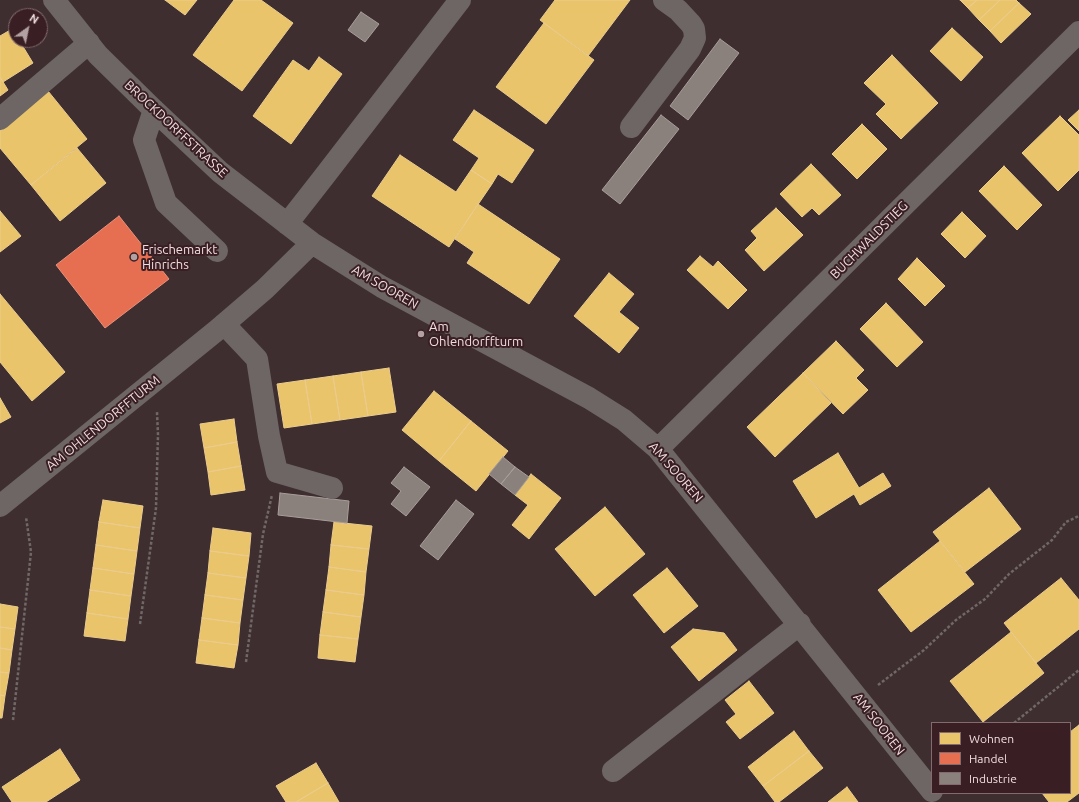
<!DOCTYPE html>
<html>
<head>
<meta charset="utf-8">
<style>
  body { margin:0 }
  #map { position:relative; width:1079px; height:802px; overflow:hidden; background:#3e2e30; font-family:Ubuntu,sans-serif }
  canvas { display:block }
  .legend { position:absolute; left:931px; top:722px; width:140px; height:72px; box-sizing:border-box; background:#391e23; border:1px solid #826a6e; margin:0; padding:5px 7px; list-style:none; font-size:12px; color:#f0dddf }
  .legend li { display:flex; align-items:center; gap:8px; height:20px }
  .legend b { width:20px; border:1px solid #826a6e }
  .north { position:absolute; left:8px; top:8px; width:40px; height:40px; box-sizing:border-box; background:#391e23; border:1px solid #826a6e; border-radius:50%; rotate:33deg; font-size:11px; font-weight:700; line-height:16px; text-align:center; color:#f0dddf }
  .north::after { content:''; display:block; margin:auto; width:14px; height:18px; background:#b2a0a2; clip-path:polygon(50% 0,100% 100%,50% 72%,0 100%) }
</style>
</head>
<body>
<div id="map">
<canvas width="1079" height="802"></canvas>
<ul class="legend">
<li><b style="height:11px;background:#e9c46a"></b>Wohnen</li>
<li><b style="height:11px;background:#e76f51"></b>Handel</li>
<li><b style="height:11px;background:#8a817c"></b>Industrie</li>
</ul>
<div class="north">N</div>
</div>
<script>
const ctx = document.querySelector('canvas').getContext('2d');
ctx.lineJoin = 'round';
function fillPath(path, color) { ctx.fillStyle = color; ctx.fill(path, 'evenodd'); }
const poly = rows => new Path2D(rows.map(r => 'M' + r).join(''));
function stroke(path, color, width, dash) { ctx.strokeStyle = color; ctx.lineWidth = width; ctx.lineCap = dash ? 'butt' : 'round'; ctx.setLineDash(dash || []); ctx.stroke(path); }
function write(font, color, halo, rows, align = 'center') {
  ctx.font = font + ' Ubuntu,sans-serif'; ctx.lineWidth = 4; ctx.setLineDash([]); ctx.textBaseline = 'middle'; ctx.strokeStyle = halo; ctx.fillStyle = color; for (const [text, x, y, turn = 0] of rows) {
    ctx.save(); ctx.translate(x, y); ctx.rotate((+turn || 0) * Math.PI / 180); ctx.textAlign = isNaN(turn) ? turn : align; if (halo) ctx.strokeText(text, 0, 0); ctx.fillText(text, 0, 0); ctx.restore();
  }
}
const homes = poly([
  [165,0,197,0,185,15,165,0],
  [234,0,261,0,293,23,242,91,193,55,234,0],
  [555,0,630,0,588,56,540,20,555,0],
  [960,0,977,0,968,8,960,0],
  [977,0,1000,0,979,20,968,8,977,0],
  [1000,0,1016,0,1019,3,990,31,979,20,1000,0],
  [1019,3,1031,14,1001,43,990,31,1019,3],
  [544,23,594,60,546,124,496,87,544,23],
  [952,28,983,57,961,81,930,51,952,28],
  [12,29,16,36,16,40,19,40,33,63,3,82,0,77,0,36,12,29],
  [892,55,938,103,901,139,876,114,886,104,864,83,892,55],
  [319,57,342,74,291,144,253,116,293,60,309,71,319,57],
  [0,77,8,90,0,96,0,77],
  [48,91,87,139,31,185,0,148,0,131,48,91],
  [474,110,534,150,512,183,498,174,492,184,471,170,479,158,453,140,474,110],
  [1079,110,1079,131,1068,120,1079,110],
  [1060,116,1079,135,1079,170,1058,191,1022,153,1060,116],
  [862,124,887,149,857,179,832,154,862,124],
  [77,148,106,183,60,221,31,185,77,148],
  [400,155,456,192,471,170,492,184,449,247,372,196,400,155],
  [811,164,841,195,819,215,812,208,802,217,780,194,811,164],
  [1004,166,1042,205,1017,230,979,191,1004,166],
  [478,204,560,259,529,304,467,263,474,252,455,239,478,204],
  [776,208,803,235,764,271,745,250,757,238,751,231,776,208],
  [0,211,21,236,0,252,0,211],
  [962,212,986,236,965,258,941,234,962,212],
  [700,256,713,267,718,261,747,290,728,309,687,270,700,256],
  [917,258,945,286,925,306,898,279,917,258],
  [609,273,634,294,619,312,639,328,619,353,574,316,609,273],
  [0,294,65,372,32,401,0,362,0,294],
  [886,303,923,342,897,367,860,329,886,303],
  [836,341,864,370,856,378,868,390,843,414,803,373,836,341],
  [389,368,396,412,368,416,361,372,389,368],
  [361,372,368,416,340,420,333,376,361,372],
  [803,373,831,403,775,457,747,427,803,373],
  [333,376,340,420,312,424,305,380,333,376],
  [305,380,312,424,284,428,277,384,305,380],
  [434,391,471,421,439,461,402,430,434,391],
  [0,398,11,417,0,423,0,398],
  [234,419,237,442,204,448,200,424,234,419],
  [471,421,508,451,476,491,439,461,471,421],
  [237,442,241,466,208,472,204,448,237,442],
  [838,453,859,488,883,473,891,486,860,505,854,494,816,518,793,481,838,453],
  [241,466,245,490,211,495,208,472,241,466],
  [531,474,561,498,529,539,512,525,528,505,515,495,531,474],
  [989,488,1021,529,965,572,933,532,989,488],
  [103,500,143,506,140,528,99,522,103,500],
  [605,507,645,554,595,596,555,549,605,507],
  [99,522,140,528,137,551,96,545,99,522],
  [334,522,372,526,369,549,331,545,334,522],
  [213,528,251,533,249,556,210,551,213,528],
  [940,541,974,584,911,632,878,590,940,541],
  [96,545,137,551,134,574,93,568,96,545],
  [331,545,369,549,366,572,329,567,331,545],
  [210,551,249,556,246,578,208,573,210,551],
  [329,567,366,572,364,595,326,590,329,567],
  [93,568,134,574,131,596,90,590,93,568],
  [667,568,698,606,664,633,633,595,667,568],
  [208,573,246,578,243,600,205,595,208,573],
  [1061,578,1079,600,1079,629,1036,663,1004,623,1061,578],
  [90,590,131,596,128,619,87,613,90,590],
  [326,590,364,595,361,617,323,612,326,590],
  [205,595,243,600,240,623,202,618,205,595],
  [0,604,18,607,15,629,0,627,0,604],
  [323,612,361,617,358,639,320,635,323,612],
  [87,613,128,619,125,641,84,636,87,613],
  [202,618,240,623,238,645,199,640,202,618],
  [0,627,15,629,12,650,0,648,0,627],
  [693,629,724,633,737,650,699,681,671,647,693,629],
  [1011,632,1044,673,983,722,950,681,1011,632],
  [320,635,358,639,355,662,318,658,320,635],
  [199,640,238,645,234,668,196,663,199,640],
  [0,648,12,650,9,673,0,672,0,648],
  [0,672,9,673,5,696,0,695,0,672],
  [749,681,774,713,740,739,726,722,736,714,725,700,749,681],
  [0,695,5,696,2,718,0,718,0,695],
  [1079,725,1079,793,1067,802,1049,802,1042,793,1070,793,1070,732,1079,725],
  [794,731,809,751,763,786,748,767,794,731],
  [60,749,80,780,46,802,12,802,2,787,60,749],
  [809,751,823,768,779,802,775,802,763,786,809,751],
  [316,763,328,783,296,802,286,802,276,786,316,763],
  [328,783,339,802,296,802,328,783],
  [847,787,858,802,828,802,847,787]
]);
fillPath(homes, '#e9c46a');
stroke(homes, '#ebcc8d', 1);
const shops = poly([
  [119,216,169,279,105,328,56,265,119,216]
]);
fillPath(shops, '#e76f51');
stroke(shops, '#ea907c', 1);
const industry = poly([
  [361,12,379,24,365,42,348,30,361,12],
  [720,39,739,53,688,120,670,106,720,39],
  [661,115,679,129,620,204,602,190,661,115],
  [503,457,515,467,501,484,489,474,503,457],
  [404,467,430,487,406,516,391,504,401,491,391,483,404,467],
  [515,467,529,477,515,495,501,484,515,467],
  [280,493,349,501,347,523,278,515,280,493],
  [456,500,474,514,438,560,420,546,456,500]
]);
fillPath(industry, '#8a817c');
stroke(industry, '#a99d9a', 1);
stroke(poly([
  [140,624,156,508,158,435,157,412],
  [246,662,263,534,272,495],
  [878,685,924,650,956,620,985,599,1009,574,1052,540,1066,522,1079,516],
  [13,720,31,552,26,517],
  [1014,723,1079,670]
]), '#706767', 2.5, [3, 2]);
stroke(poly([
  [54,0,98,55,154,110,220,172,312,243,382,287,589,398,624,420,658,449,932,791],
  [154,110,144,140,166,203,217,251],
  [0,119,89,43],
  [631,127,690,49,695,38,694,29,691,24,678,10,664,0],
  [287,224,323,178,460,0],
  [224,324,257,359,269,436,277,472,332,488],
  [658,449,1079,32],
  [0,506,216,331,265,289,312,243],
  [613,771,800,624]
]), '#6d6665', 22);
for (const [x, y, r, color] of [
  [134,257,4,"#b2a0a2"],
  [421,334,4,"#b2a0a2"]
]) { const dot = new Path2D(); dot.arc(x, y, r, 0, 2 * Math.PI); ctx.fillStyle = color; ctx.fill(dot); stroke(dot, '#391e23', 1.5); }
write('13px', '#f0dddf', '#391e23', [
  ["BROCKDORFFSTRASSE",176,129,43],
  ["BUCHWALDSTIEG",869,240,-45],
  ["AM SOOREN",385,287,30],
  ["AM OHLENDORFFTURM",103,423,-39],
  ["AM SOOREN",676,472,49],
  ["AM SOOREN",879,724,52]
]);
write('13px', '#f0dddf', '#391e23', [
  ["Frischemarkt",142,250],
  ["Hinrichs",142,265],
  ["Am",429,327],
  ["Ohlendorffturm",429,342]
], 'left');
</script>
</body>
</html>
